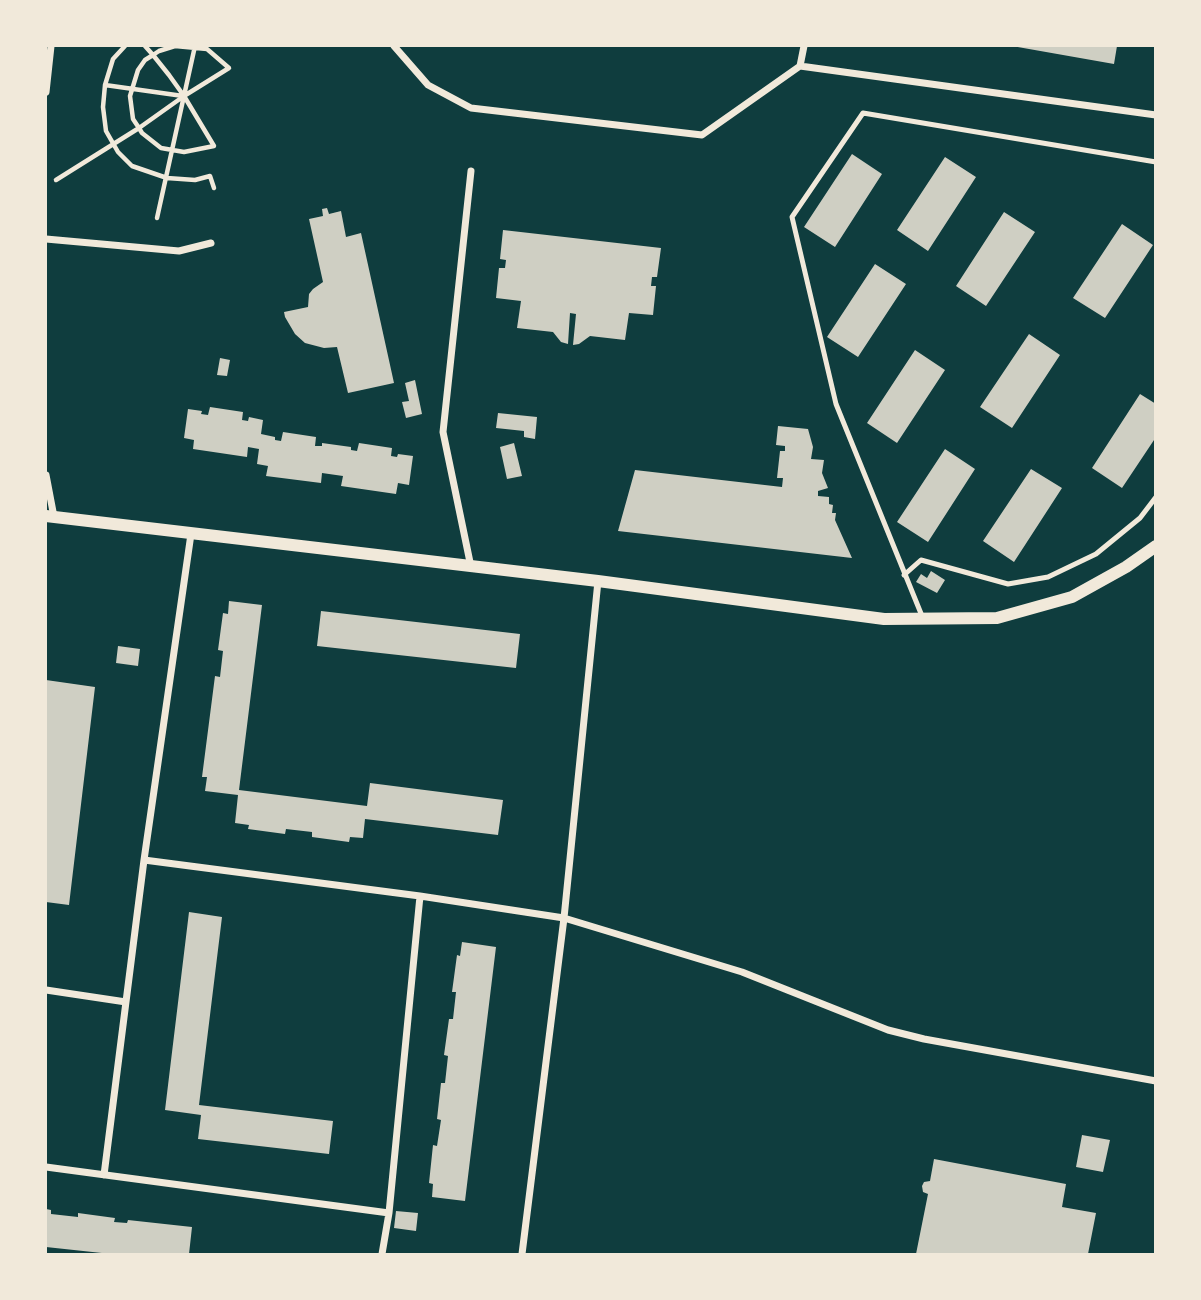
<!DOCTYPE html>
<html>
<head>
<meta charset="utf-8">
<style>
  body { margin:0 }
  #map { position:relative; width:1201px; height:1300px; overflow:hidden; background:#0f3d3e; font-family:Ubuntu,sans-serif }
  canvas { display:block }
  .frame { position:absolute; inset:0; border:47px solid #f1e9da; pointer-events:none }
</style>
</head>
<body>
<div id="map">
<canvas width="1201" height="1300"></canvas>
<div class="frame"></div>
</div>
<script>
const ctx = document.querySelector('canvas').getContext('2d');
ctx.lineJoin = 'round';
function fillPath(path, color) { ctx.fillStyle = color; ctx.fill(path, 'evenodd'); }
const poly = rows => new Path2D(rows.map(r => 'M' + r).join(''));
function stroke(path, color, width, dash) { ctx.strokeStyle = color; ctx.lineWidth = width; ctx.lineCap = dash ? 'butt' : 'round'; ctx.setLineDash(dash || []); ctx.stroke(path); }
fillPath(poly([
  [1012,46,1117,46,1114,64],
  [852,154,882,174,835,247,804,227],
  [945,157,976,177,928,251,897,230],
  [327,208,329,214,341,211,346,237,361,233,394,383,348,393,337,347,324,348,305,343,295,334,285,317,284,312,308,307,309,294,313,289,323,282,309,219,323,216,322,209],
  [1004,212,1035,232,986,306,956,286],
  [1122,224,1153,245,1105,318,1073,298],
  [503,230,661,248,657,277,652,277,651,286,656,286,653,315,629,313,625,340,590,336,579,344,573,345,576,314,570,313,568,344,561,342,553,332,517,328,521,301,496,298,499,268,505,268,506,260,500,259],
  [875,264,906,284,858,357,827,337],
  [1029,334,1060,355,1012,428,980,407],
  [915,350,945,370,897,443,867,423],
  [220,358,230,360,227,376,217,375],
  [415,380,422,414,406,418,402,402,409,401,405,383],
  [1140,394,1156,404,1156,437,1122,488,1092,468],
  [210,407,243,412,242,420,248,421,249,417,263,420,261,434,275,437,275,440,281,441,283,432,316,437,315,446,322,446,322,443,351,447,351,450,357,451,359,443,392,448,391,456,397,457,398,454,413,456,409,485,398,483,396,494,341,486,343,476,322,473,321,483,266,476,268,466,257,464,259,449,248,447,247,457,193,449,194,440,184,438,188,409,202,411,201,414,208,415],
  [498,413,537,417,535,439,524,437,524,431,496,428],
  [778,426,808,429,813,447,811,459,824,460,822,473,828,488,818,491,818,496,829,497,829,504,833,505,832,513,836,513,835,520,852,558,618,531,635,470,782,487,783,478,777,478,780,451,785,451,785,446,776,445],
  [514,443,522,476,507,479,500,447],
  [945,449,975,469,928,542,897,522],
  [1031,469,1062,488,1014,562,983,541],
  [931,571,945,580,937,593,916,582,921,574,927,578],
  [229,601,262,605,239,790,367,806,370,783,503,800,498,835,365,819,363,838,350,837,349,842,312,837,312,832,286,829,285,834,248,829,249,825,235,823,238,795,205,791,207,777,202,777,215,676,220,677,223,651,218,650,223,613,228,614],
  [321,611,520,634,516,668,317,646],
  [118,646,140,649,138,666,116,663],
  [46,680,95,687,69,905,46,902],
  [189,912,222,917,199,1105,333,1121,329,1154,198,1139,201,1115,165,1110],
  [462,942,496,947,465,1201,432,1197,433,1184,429,1183,433,1145,437,1146,441,1120,437,1119,441,1083,445,1083,448,1056,444,1055,449,1019,453,1019,456,992,452,992,457,955,460,956],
  [1082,1135,1110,1140,1103,1172,1076,1167],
  [934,1159,1066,1184,1062,1207,1096,1213,1088,1254,916,1254,928,1194,923,1192,922,1186,924,1182,930,1181],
  [46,1209,51,1210,51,1214,78,1217,78,1213,115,1218,114,1222,127,1223,128,1220,192,1227,189,1254,111,1254,46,1247],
  [396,1211,418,1213,416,1231,394,1228]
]), '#cfcfc3');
stroke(poly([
  [125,46,113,59,105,85,103,107,106,131,118,152,132,166,167,178,195,180,210,176,214,188],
  [105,85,183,96],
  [56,180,139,128,184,96,229,68,207,49,175,46,159,51,153,55,145,60,138,70,130,96,133,119,139,128,142,133,161,148,184,152,214,146,184,96,169,75,153,55,145,46],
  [157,218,195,46]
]), '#f1e9da', 4.5);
stroke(poly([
  [904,575,921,560,1008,584,1048,577,1096,554,1140,518,1156,497],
  [922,616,836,404,792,217,863,113,1156,162]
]), '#f1e9da', 5);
stroke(poly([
  [394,46,428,85,471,108,702,135,800,66,804,46],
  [800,66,1156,115],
  [46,92,51,46],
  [471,171,443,432,471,567],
  [46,239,179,251,211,243],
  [46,475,54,517],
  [144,860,420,896,564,918,742,972,888,1030,924,1039,1156,1081],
  [46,990,126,1002],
  [46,1167,389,1213],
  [104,1175,144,860,191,534],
  [382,1254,389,1213,420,896],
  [522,1254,564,918,598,581]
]), '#f1e9da', 7);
stroke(poly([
  [46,516,598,581,884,619,997,618,1072,597,1126,567,1156,546]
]), '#f1e9da', 12);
</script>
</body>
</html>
